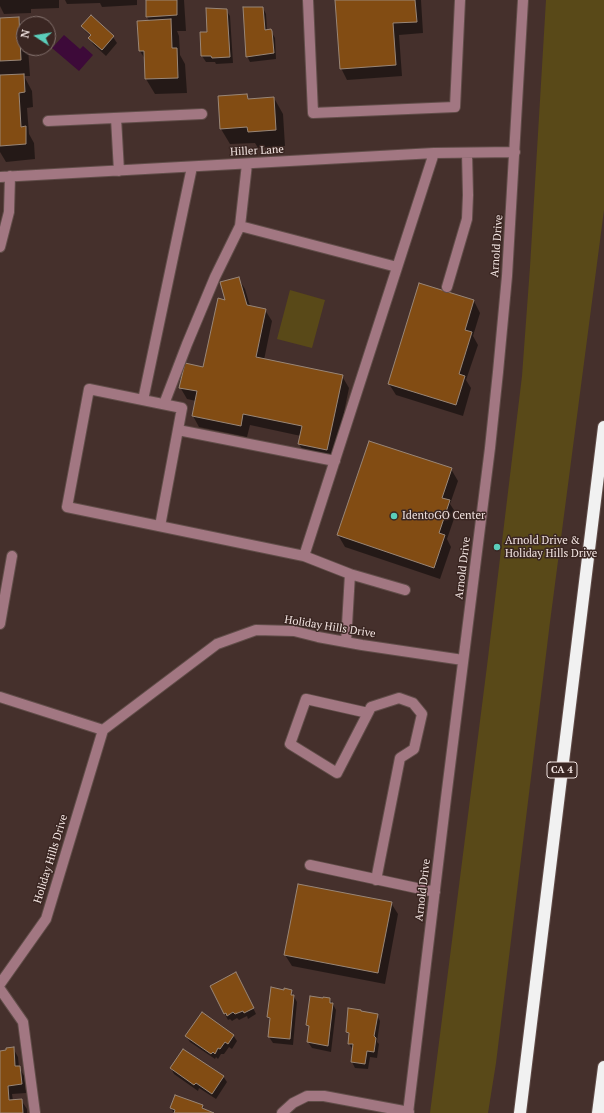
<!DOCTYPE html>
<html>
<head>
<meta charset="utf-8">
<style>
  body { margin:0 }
  #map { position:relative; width:604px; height:1113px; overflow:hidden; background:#45302c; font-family:"PT Serif",serif }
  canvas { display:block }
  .north { position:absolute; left:16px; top:16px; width:40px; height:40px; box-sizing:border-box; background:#3a2622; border:1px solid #84726e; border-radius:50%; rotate:282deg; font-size:11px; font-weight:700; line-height:16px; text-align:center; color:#f2e4e1 }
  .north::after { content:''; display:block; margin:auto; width:14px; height:18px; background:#5bcebb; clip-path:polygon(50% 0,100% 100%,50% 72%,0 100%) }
</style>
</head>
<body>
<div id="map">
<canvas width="604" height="1113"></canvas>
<div class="north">N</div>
</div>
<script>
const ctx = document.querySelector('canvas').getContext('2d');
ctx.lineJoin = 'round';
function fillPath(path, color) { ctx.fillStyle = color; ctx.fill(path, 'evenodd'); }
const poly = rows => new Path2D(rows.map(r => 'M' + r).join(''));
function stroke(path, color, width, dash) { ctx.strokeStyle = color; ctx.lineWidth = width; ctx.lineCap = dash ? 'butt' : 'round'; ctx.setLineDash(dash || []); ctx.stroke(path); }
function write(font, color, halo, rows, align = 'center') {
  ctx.font = font + ' "PT Serif",serif'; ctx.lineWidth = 3; ctx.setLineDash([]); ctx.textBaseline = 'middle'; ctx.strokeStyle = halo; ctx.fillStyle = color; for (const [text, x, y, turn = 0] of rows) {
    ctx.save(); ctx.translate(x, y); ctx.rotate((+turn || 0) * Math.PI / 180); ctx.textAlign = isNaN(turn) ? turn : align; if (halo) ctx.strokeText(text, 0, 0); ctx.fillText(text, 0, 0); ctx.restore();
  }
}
fillPath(poly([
  [546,0,604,0,604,210,550,622,496,1063,488,1113,430,1113,487,666,522,376,530,267],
  [290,290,325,300,312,348,277,339]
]), '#594918');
fillPath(poly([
  [64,35,80,49,83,46,93,55,79,71,52,48]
]), '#3d0a39');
fillPath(poly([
  [0,0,59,0,59,8,31,9,31,13,4,14,0,6],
  [65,0,137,0,137,5,102,7,100,3,67,4],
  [147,0,184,0,186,31,177,31,179,36,180,55,185,64,187,93,155,94,146,79,145,59,140,51,150,22,147,17],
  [336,0,421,0,423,33,399,35,402,76,347,80,341,68],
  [263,8,266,14,267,30,271,31,275,38,276,59,250,62,247,56],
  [226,10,230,16,233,63,216,64,215,62,206,62,202,56,201,33,208,33],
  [91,17,113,37,117,43,106,56,93,44,89,38,91,36,86,32,82,26],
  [18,18,24,28,24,48,28,48,30,76,24,76,32,91,33,107,27,108,29,134,34,143,35,159,6,162,0,152,0,19],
  [247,96,249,100,274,98,283,114,285,146,258,148,255,143,230,144,221,129],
  [238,278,245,289,250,306,265,310,272,321,264,360,342,376,349,388,334,461,306,455,299,444,301,436,250,425,247,437,199,427,193,416,196,401,187,399,180,387,204,368,227,301],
  [474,301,480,313,473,336,478,345,466,380,471,388,463,416,396,395,389,384],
  [451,469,458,481,450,504,456,513,447,539,451,547,440,579,345,547,338,535],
  [391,903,398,914,385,984,292,966,285,955],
  [239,979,256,1014,248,1019,247,1016,239,1020,237,1018,232,1021,230,1019,228,1020,211,987],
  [285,991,291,991,297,1002,293,1045,273,1043,269,1037,271,1022,268,1017],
  [330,999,336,1010,331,1052,312,1048,308,1042,310,1029,308,1025],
  [361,1013,377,1015,380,1021,377,1042,379,1044,377,1058,370,1057,368,1069,355,1068,352,1062,353,1050,349,1044,350,1037,347,1032],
  [233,1035,237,1041,232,1049,229,1047,224,1054,221,1054,218,1059,216,1057,215,1059,190,1042,186,1036],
  [13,1048,18,1057,19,1067,24,1076,26,1093,12,1094,13,1101,21,1100,27,1109,27,1113,0,1113,0,1052],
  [171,1068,223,1076,227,1082,216,1099,199,1088,198,1091,174,1074],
  [202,1105,205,1110,212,1113,174,1113,171,1108]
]), '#0007');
const building = poly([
  [146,0,177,0,177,15,146,17,146,0],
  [335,0,415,0,417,22,393,23,396,65,340,69,335,0],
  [243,7,263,7,265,30,271,29,272,31,274,53,246,57,243,7],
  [206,8,227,9,230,57,212,58,211,56,201,56,200,32,207,32,206,8],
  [91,15,114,36,102,50,88,38,91,35,81,26,91,15],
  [19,17,21,60,0,61,0,18,19,17],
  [171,19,172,48,177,48,178,78,145,79,144,51,139,51,137,21,171,19],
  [24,74,25,92,19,93,21,127,26,126,26,144,0,146,0,75,24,74],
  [247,94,248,99,274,97,276,130,248,132,247,127,220,129,218,96,247,94],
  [239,277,247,305,266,309,256,357,343,375,327,450,298,444,302,426,243,414,241,426,192,416,197,391,179,388,185,363,203,367,218,298,225,300,220,282,239,277],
  [419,283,474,300,465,330,472,332,459,374,465,376,456,405,388,384,419,283],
  [369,441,452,468,442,498,450,500,439,533,445,535,434,568,337,535,369,441],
  [298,884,392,902,378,973,284,955,298,884],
  [236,972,254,1008,244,1013,243,1011,235,1014,233,1012,227,1016,226,1013,224,1014,210,986,236,972],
  [271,987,284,990,284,988,292,990,291,995,294,995,290,1039,268,1037,270,1018,267,1017,271,987],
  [310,996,323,998,323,997,330,998,330,1003,333,1003,328,1046,307,1042,309,1026,306,1025,310,996],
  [348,1008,361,1010,361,1011,378,1014,374,1036,376,1038,374,1052,367,1051,365,1064,351,1062,353,1044,348,1044,349,1033,346,1032,348,1008],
  [202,1012,234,1035,228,1044,225,1042,220,1049,218,1048,215,1054,213,1052,211,1054,185,1036,202,1012],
  [14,1047,15,1066,20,1066,22,1084,8,1086,9,1100,22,1099,23,1113,0,1113,0,1051,6,1050,6,1048,14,1047],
  [183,1049,224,1076,212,1094,196,1083,194,1085,170,1068,183,1049],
  [175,1095,203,1105,202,1108,214,1113,174,1113,175,1110,170,1108,175,1095]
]);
fillPath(building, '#824c13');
stroke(building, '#998677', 1);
const minor = poly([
  [308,0,313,113,455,107,460,0],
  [116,118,119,171],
  [48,121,202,114],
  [0,177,434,153,515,152],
  [240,226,397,267],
  [0,247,9,212,10,176],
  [447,287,467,219,468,195,467,153],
  [143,400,192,167],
  [164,404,187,344,215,277,240,226,247,164],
  [178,430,335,461],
  [160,526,182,408,89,389,67,507,304,556,350,574,405,590],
  [304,556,434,153],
  [0,624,12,556],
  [346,642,350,574],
  [0,697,103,730],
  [368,713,306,699,290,744,337,773,368,713,371,707,399,698,413,703,422,714,414,749,400,758,376,880],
  [310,865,435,892],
  [0,984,46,919,103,730,217,644,256,630,294,631,318,637,362,645,463,660],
  [0,989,23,1022,35,1113],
  [282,1113,293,1103,307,1096,324,1096,409,1112],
  [408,1113,446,798,490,448,498,372,507,276,523,0]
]);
const highway = poly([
  [520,1113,604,427],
  [598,1113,604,1067]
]);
stroke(minor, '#614d49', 12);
stroke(highway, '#614d49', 14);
stroke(minor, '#a27782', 10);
stroke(highway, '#f1f1f1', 12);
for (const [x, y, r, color] of [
  [394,516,4,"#5bcebb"],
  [497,547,4,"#5bcebb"]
]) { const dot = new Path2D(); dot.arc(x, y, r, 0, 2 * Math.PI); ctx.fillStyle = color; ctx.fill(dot); stroke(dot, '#3a2622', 1.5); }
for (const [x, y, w] of [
  [562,770,30]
]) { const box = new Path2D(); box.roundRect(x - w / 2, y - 8, w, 16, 3); ctx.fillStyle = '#3a2622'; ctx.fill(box); stroke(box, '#f2e4e1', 1); }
write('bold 10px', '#f2e4e1', null, [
  ["CA 4",562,770]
]);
write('11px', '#f2e4e1', '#3a2622', [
  ["Hiller Lane",257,151,-3],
  ["Arnold Drive",497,246,-86],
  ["Arnold Drive",463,568,-83],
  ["Holiday Hills Drive",330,627,9],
  ["Holiday Hills Drive",51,859,-73],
  ["Arnold Drive",423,890,-83]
]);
write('11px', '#f2e4e1', '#3a2622', [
  ["IdentoGO Center",402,516],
  ["Arnold Drive &",505,541],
  ["Holiday Hills Drive",505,554]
], 'left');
</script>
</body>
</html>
